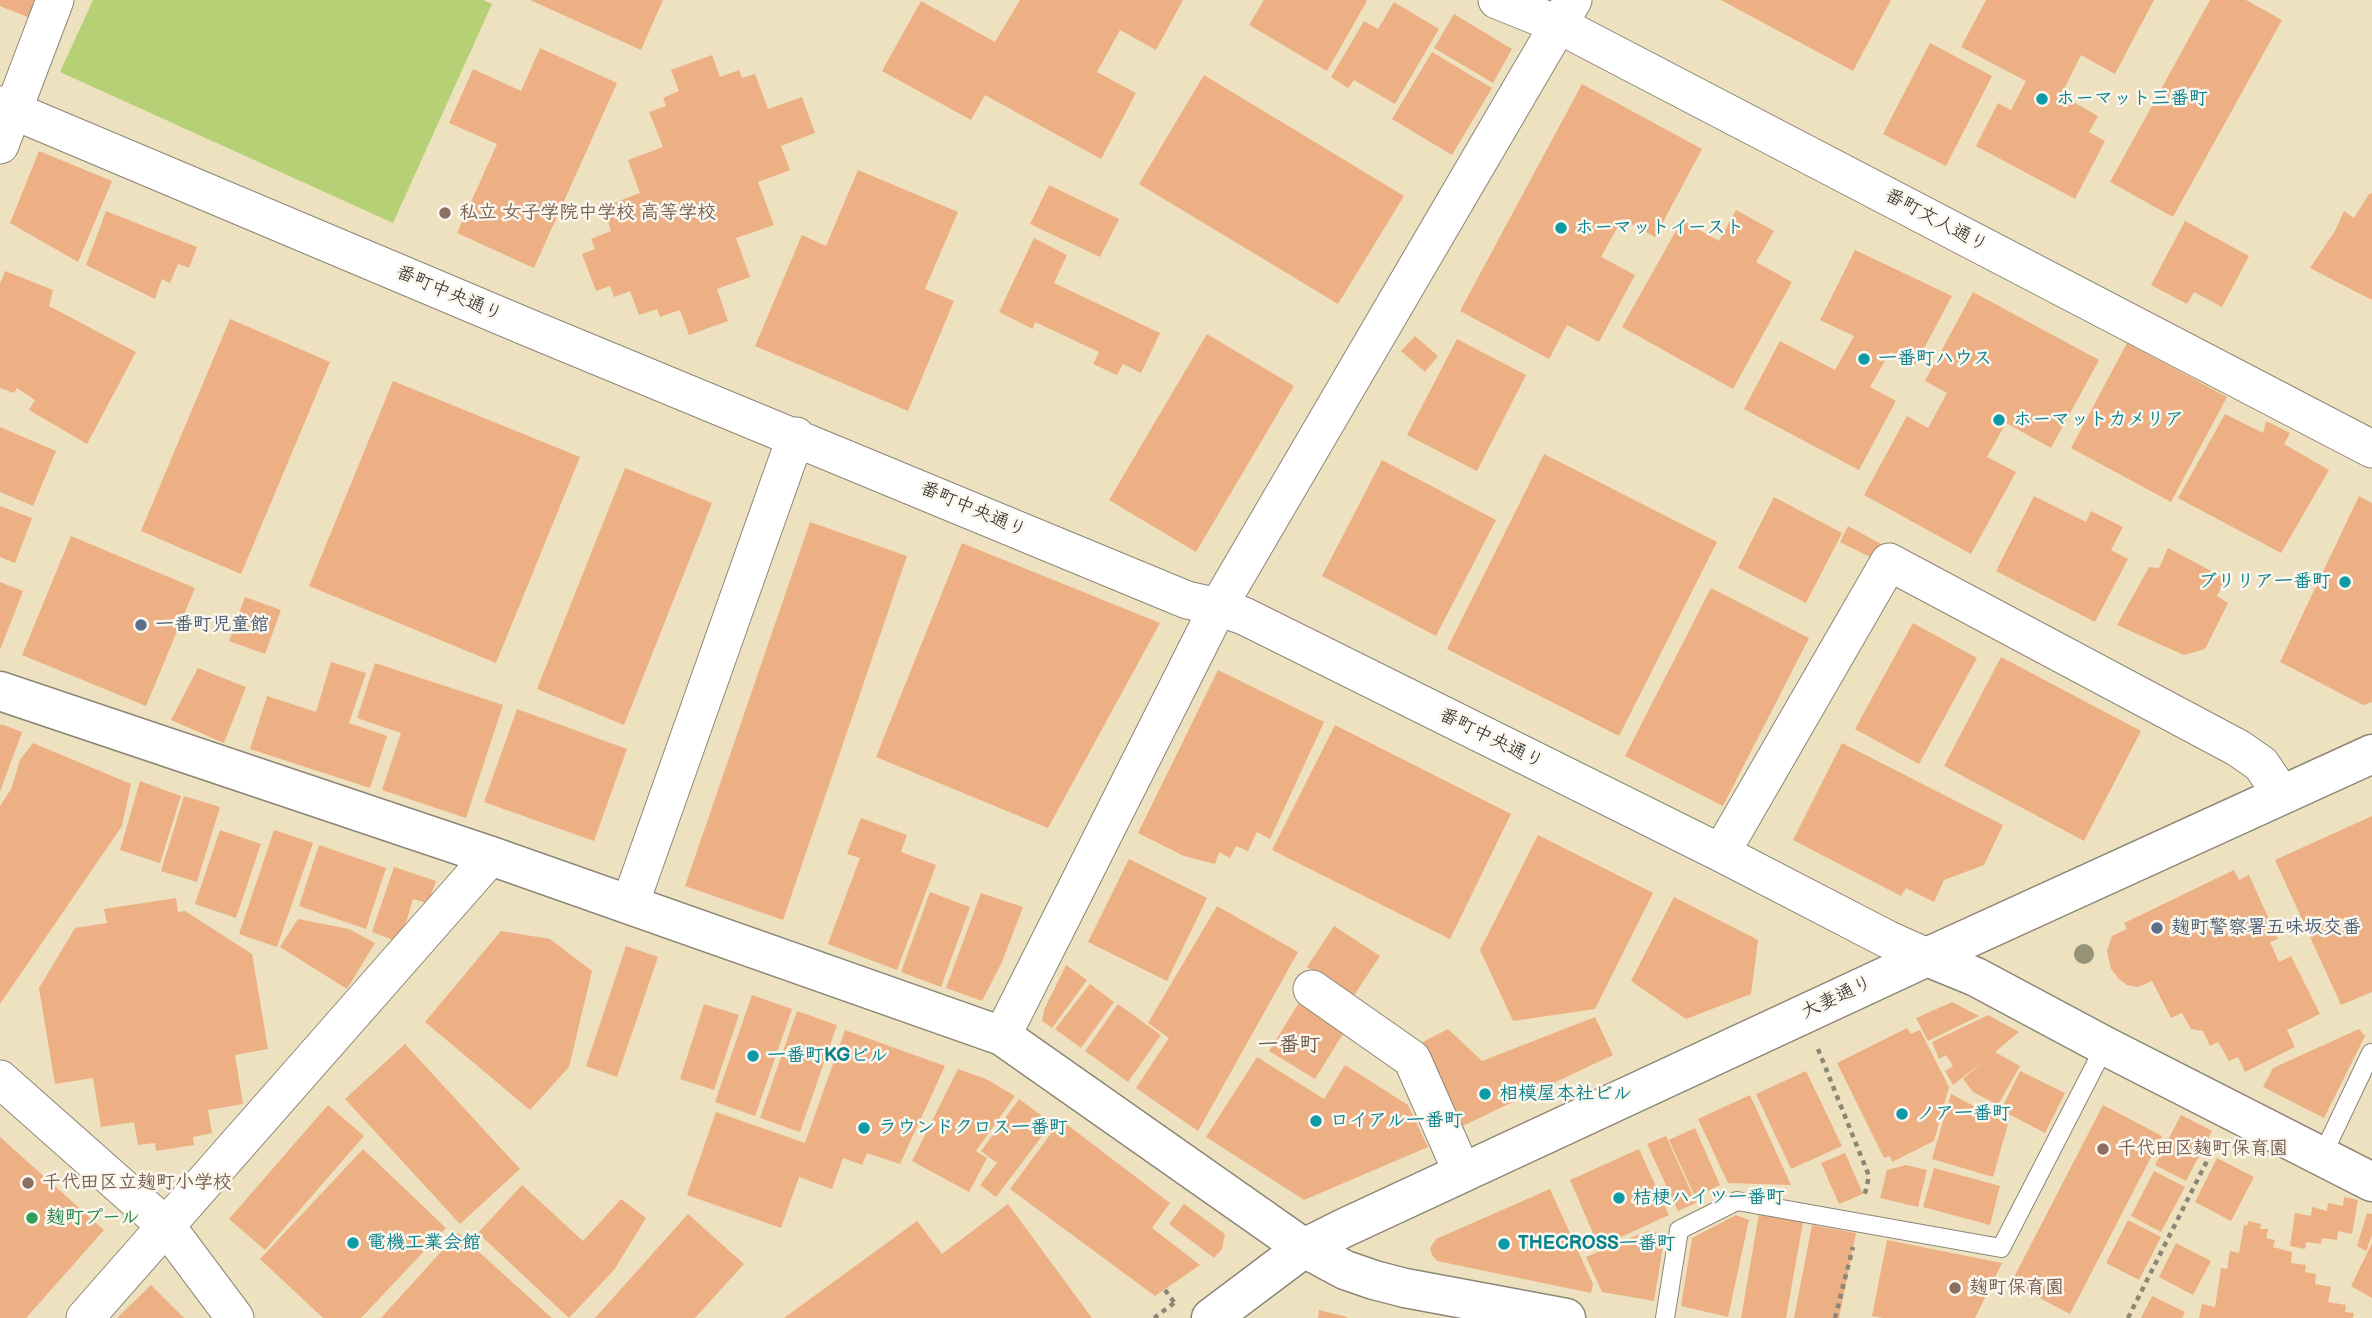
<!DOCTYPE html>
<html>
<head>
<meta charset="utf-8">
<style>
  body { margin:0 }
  canvas { display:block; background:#eee1c0 }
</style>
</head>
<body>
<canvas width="2372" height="1318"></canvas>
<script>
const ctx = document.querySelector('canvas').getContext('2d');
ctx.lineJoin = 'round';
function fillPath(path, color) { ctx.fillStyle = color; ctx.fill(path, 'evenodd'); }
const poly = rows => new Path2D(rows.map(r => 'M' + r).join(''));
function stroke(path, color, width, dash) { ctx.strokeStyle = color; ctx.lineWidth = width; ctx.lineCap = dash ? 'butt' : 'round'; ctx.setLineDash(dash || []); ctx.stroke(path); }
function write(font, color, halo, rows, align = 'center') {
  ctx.font = font + ' "Balsamiq Sans","Klee One",sans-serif'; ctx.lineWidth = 5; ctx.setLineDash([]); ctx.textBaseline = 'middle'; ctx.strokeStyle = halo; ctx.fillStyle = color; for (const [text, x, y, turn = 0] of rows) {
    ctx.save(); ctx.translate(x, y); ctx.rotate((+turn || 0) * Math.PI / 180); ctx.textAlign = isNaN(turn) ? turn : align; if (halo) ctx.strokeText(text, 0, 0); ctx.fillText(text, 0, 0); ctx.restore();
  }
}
fillPath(poly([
  [93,0,483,0,492,4,393,223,60,72]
]), '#b6d075');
fillPath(poly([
  [0,0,37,0,30,18,0,6],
  [530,0,663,0,641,50],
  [1020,0,1183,0,1156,50,1120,30,1097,72,1136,93,1101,159,985,95,971,120,882,71,921,1,995,42],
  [1264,0,1365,0,1367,1,1327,71,1249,25],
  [1721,0,1891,0,1853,71],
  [1986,0,2154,0,2115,74,2081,55,2061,95,2098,116,2089,132,2105,141,2075,199,1976,146,1998,103,2011,110,2026,81,1961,47],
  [2210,0,2246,0,2282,20,2173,217,2110,182],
  [1394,2,1439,29,1395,104,1354,80,1348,88,1331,77,1364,21,1378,29],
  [1454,14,1512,49,1493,83,1434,48],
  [1930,43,1992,76,1946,166,1883,134],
  [540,48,617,83,534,268,457,233,497,144,449,123,473,69,521,91],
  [1432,52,1492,88,1452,155,1392,119],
  [712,55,720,77,739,70,742,78,755,74,768,109,802,97,815,133,781,146,790,170,758,182,774,225,736,238,750,277,717,289,728,321,689,335,680,310,660,317,657,309,639,315,630,291,614,297,610,286,596,291,582,254,595,249,591,239,611,231,603,207,640,193,628,160,663,147,649,112,666,106,663,98,679,91,671,70],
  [1204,75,1404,196,1338,304,1139,184],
  [1582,84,1702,149,1655,237,1622,219,1601,257,1635,275,1599,342,1567,325,1549,359,1460,311],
  [39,151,112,181,78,262,10,223],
  [858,170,958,212,925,289,954,301,908,411,755,346,802,235,826,246],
  [1049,185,1119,219,1100,257,1030,224],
  [2372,193,2372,300,2310,268,2335,231,2344,211,2354,218,2369,194],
  [1736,210,1774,231,1756,262,1792,282,1733,389,1622,327,1682,220,1719,241],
  [106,211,197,247,189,268,178,264,170,283,162,279,155,299,86,265],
  [2185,221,2249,256,2222,307,2194,292,2187,304,2151,285],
  [1034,238,1067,255,1054,283,1160,333,1141,373,1123,364,1117,375,1093,364,1099,352,1035,322,1033,329,999,312],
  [1855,250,1952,296,1915,365,1890,352,1870,387,1896,401,1859,470,1744,409,1780,341,1835,370,1854,336,1820,320],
  [5,271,53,290,49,306,136,352,87,444,29,410,35,400,17,388,14,393,0,388,0,284],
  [1973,292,2099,360,2051,448,2006,423,1987,457,2016,472,1971,554,1864,495,1907,416,1928,428,1947,393,1925,381],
  [230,319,330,362,241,574,141,531],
  [1207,334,1294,386,1196,552,1109,500],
  [1415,336,1438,356,1425,372,1401,351],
  [1457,339,1526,375,1477,471,1407,435],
  [2127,343,2227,397,2171,502,2071,448],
  [393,381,580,457,496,663,309,586],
  [2225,414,2263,433,2266,421,2290,433,2284,444,2329,470,2281,553,2178,498],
  [0,427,56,451,33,506,0,492],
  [1544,454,1717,542,1619,736,1447,649],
  [1382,460,1496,520,1436,636,1322,576],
  [625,468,712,503,624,725,537,689],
  [2034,496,2086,522,2091,511,2123,527,2111,550,2128,559,2095,622,1996,571],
  [2359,496,2372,503,2372,702,2363,705,2280,662],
  [1774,497,1842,533,1806,603,1738,568],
  [0,506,32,518,15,563,0,557],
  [810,522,907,556,783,920,685,886],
  [1848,526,1881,544,1874,559,1840,542],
  [71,536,195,588,146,706,22,655],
  [962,543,1160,623,1048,828,876,757],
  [2168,548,2226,579,2217,596,2228,603,2205,649,2184,655,2117,625,2149,567,2159,568],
  [0,582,23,591,0,650],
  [1711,588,1809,638,1723,806,1625,756],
  [245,597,281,610,265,654,229,641],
  [1913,623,1977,658,1919,764,1855,729],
  [2001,657,2141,731,2084,841,1944,766],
  [331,662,366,673,349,723,387,736,370,788,250,749,267,696,316,712],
  [375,663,503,705,466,818,382,790,401,733,357,718],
  [198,668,246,687,224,743,171,720],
  [1218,670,1324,722,1270,839,1257,832,1248,851,1236,846,1230,858,1219,852,1215,864,1184,856,1138,833],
  [517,709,627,749,594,841,484,802],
  [1,724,22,732,0,792,0,726],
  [1335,725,1511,814,1450,939,1272,850],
  [33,743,131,784,122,826,0,1004,0,806,11,789,20,760],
  [1842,743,2003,825,1984,865,1944,880,1934,902,1906,888,1901,896,1793,840],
  [140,781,181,796,160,863,120,850],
  [184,796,220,807,197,882,161,871],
  [2372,816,2372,992,2341,1005,2275,860],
  [861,818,907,835,901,852,936,865,897,970,828,944,860,858,847,854],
  [220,830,261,844,236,918,195,904],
  [274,830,313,843,277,947,239,934],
  [1538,835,1653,893,1595,1009,1513,1021,1480,950],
  [319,845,386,868,366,929,299,906],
  [1129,859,1207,898,1167,981,1088,942],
  [394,867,436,881,428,903,413,899,404,929,393,940,372,932],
  [2234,870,2239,880,2249,875,2278,939,2270,942,2279,962,2291,956,2320,1014,2287,1030,2295,1047,2245,1072,2238,1057,2229,1061,2218,1042,2210,1046,2203,1031,2191,1029,2182,1013,2171,1018,2152,981,2138,987,2127,985,2119,979,2111,969,2107,951,2112,936,2127,929,2124,923],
  [930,892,970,907,941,987,901,972],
  [981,893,1023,907,1002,962,982,1001,946,988],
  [1674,897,1758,940,1751,994,1686,1019,1631,981],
  [176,898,178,912,185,911,252,954,268,1049,235,1055,243,1104,208,1110,212,1133,193,1137,194,1145,156,1151,155,1143,138,1145,134,1122,101,1127,93,1078,55,1084,39,988,75,928,107,923,104,909],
  [1217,906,1298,952,1198,1131,1136,1088,1169,1038,1148,1023],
  [298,919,349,929,375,943,347,989,280,947],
  [1334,926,1380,956,1353,997,1307,967],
  [501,931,550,939,592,971,569,1067,530,1110,425,1022],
  [626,946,658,957,617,1077,586,1066],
  [1066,965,1087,980,1052,1028,1042,1021,1044,1010],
  [1090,984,1114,1002,1081,1048,1055,1029],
  [752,995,792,1009,755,1116,715,1102],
  [1300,1001,1346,1029,1315,1079,1269,1051],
  [1952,1002,1979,1016,1928,1041,1916,1018],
  [704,1004,739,1015,714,1090,680,1079],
  [1118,1004,1161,1035,1128,1082,1085,1051],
  [797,1011,837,1025,800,1132,760,1118],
  [1988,1015,2019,1032,1995,1052,2020,1066,1998,1105,1973,1092,1963,1079,1984,1061,1953,1085,1945,1071,1953,1066,1946,1055,1939,1059,1932,1042],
  [1595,1017,1613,1055,1458,1128,1417,1045,1448,1029,1482,1061],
  [1907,1028,1911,1034,1920,1030,1949,1087,1934,1141,1892,1162,1890,1156,1884,1158,1837,1063],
  [2359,1029,2365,1036,2324,1118,2263,1087,2273,1068],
  [845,1030,945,1066,900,1164,867,1153,862,1165,843,1158,832,1189,799,1177,781,1228,687,1195,716,1112,805,1143],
  [405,1044,520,1169,460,1224,345,1099],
  [1257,1057,1324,1099,1345,1065,1408,1105,1428,1147,1304,1200,1206,1137],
  [958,1069,986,1079,1015,1096,976,1151,987,1158,969,1192,912,1161],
  [1806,1071,1842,1146,1791,1169,1756,1094],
  [2020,1071,2065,1093,2045,1133,2001,1110],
  [1951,1094,2008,1124,1993,1177,1932,1159],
  [1750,1095,1791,1185,1728,1183,1698,1119],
  [1019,1099,1052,1123,996,1197,980,1185,997,1163,981,1151],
  [328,1105,364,1136,265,1250,229,1219],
  [2103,1105,2162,1136,2070,1314,2011,1283],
  [2181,1115,2212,1131,2186,1181,2155,1165],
  [1061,1120,1170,1203,1152,1228,1200,1265,1155,1296,1010,1189],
  [1695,1128,1720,1185,1695,1197,1669,1140],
  [1666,1136,1696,1203,1678,1211,1647,1144],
  [0,1137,104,1230,26,1318,0,1318],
  [363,1149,446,1228,361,1318,323,1318,260,1259],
  [1639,1149,1669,1215,1599,1247,1570,1180],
  [1845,1153,1863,1194,1839,1204,1821,1163],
  [2217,1158,2254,1177,2231,1221,2195,1202],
  [1906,1165,1927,1170,1918,1207,1880,1198,1887,1170],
  [1934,1168,2000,1186,1990,1225,1923,1207],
  [2154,1171,2185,1187,2161,1232,2131,1216],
  [522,1185,583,1241,621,1199,646,1218,614,1270,569,1318,478,1233],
  [1550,1189,1593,1284,1591,1293,1437,1261,1432,1255,1430,1248,1436,1239],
  [2344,1197,2358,1200,2352,1234,2338,1231,2337,1240,2322,1238,2321,1244,2306,1242,2305,1249,2290,1246,2295,1213,2311,1216,2312,1207,2327,1211,2328,1203,2343,1206],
  [1008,1204,1092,1318,784,1318,917,1221,942,1254],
  [1184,1204,1225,1234,1222,1249,1214,1258,1169,1224],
  [2367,1213,2372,1214,2372,1235,2366,1251,2357,1246],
  [688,1214,744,1264,695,1318,595,1318],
  [1759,1214,1803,1222,1786,1318,1741,1318],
  [1736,1215,1749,1220,1728,1317,1681,1306,1692,1238],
  [2128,1220,2161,1237,2139,1280,2106,1263],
  [2248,1221,2261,1224,2260,1229,2268,1229,2266,1238,2275,1240,2273,1247,2292,1252,2291,1263,2306,1265,2305,1272,2316,1274,2315,1284,2331,1287,2328,1302,2346,1305,2345,1312,2354,1313,2353,1318,2199,1318,2202,1304,2215,1307,2221,1268,2227,1269,2230,1251,2239,1253,2244,1225,2247,1226],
  [1812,1225,1856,1233,1839,1318,1794,1318],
  [1647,1231,1665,1234,1654,1301,1602,1292,1586,1257],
  [458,1233,552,1318,381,1318],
  [1887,1240,2002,1263,1975,1318,1883,1318,1872,1316],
  [2176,1243,2211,1261,2193,1295,2159,1277],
  [2372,1243,2372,1298,2351,1286],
  [151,1285,184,1318,117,1318],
  [2152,1296,2185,1312,2182,1318,2141,1318],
  [1319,1310,1347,1317,1347,1318,1318,1318]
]), '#edb084');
const service = poly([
  [2322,1156,2371,1053],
  [1665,1318,1679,1230,1737,1201,2001,1248,2105,1046]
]);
const minor = poly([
  [1497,0,1559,25,2372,449],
  [0,105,534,330,1187,600,1218,607,1244,616,1721,853,1887,939,1927,957],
  [0,145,55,0],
  [1721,853,1889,562,2238,748,2261,764,2282,795],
  [630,904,796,436],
  [1312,989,1412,1059,1462,1172],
  [1002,1036,1218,607,1573,0],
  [0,1079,167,1227,235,1318],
  [85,1318,491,856]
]);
const tertiary = poly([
  [0,691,491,856,1002,1036,1304,1248,1345,1270,1374,1280,1405,1288,1566,1318],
  [1927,957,1976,977,2105,1046,2372,1182],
  [1211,1318,1304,1248,1344,1228,1927,957,2372,754]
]);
stroke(service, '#8c8676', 20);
stroke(minor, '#8c8676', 39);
stroke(tertiary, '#8c8676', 41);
stroke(poly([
  [1818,1049,1869,1176,1864,1198],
  [1165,1290,1174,1302],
  [1154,1318,1178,1300],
  [1835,1318,1853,1247],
  [2128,1318,2216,1143]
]), '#8c8676', 4.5, [5, 5]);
stroke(service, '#fff', 18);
stroke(minor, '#fff', 37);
stroke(tertiary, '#fff', 38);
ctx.fillStyle = '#969378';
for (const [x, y] of [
  [2084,954]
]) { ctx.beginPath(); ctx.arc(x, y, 10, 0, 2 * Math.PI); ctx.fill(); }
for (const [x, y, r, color] of [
  [2042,99,7,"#0f9aa8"],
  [445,213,7,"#8d6e63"],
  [1561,228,7,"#0f9aa8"],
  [1864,359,7,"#0f9aa8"],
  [1999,420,7,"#0f9aa8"],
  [2345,582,7,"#0f9aa8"],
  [141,625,7,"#5c6f8a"],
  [2157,928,7,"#5c6f8a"],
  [753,1056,7,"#0f9aa8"],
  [1485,1094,7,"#0f9aa8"],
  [1902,1114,7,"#0f9aa8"],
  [1316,1121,7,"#0f9aa8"],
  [864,1128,7,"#0f9aa8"],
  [2103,1149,7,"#8d6e63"],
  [28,1183,7,"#8d6e63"],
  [1619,1198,7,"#0f9aa8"],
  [32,1218,7,"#2e9e5b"],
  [353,1243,7,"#0f9aa8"],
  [1504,1244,7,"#0f9aa8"],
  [1955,1288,7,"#8d6e63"]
]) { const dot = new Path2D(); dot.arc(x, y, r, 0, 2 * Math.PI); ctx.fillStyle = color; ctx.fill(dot); stroke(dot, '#fbf7ec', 2.5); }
write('bold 19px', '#0d838f', '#fbf7ec', [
  ["ホーマット三番町",2056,99],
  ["ホーマットイースト",1575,228],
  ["一番町ハウス",1878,359],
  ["ホーマットカメリア",2013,420],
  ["ブリリア一番町",2331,582,"right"],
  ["一番町KGビル",767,1056],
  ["相模屋本社ビル",1499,1094],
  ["ノア一番町",1916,1114],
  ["ロイアル一番町",1330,1121],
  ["ラウンドクロス一番町",878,1128],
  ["桔梗ハイツ一番町",1633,1198],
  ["電機工業会館",367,1243],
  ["THECROSS一番町",1518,1244]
], 'left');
write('bold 19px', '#785e54', '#fbf7ec', [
  ["私立 女子学院中学校 高等学校",459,213],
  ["千代田区麹町保育園",2117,1149],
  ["千代田区立麹町小学校",42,1183],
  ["麹町保育園",1969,1288]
], 'left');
write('19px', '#2b2b2b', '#fbf7ec', [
  ["番町文人通り",1936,221,28],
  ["番町中央通り",449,294,23],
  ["番町中央通り",973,510,23],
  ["番町中央通り",1491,739,26],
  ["大妻通り",1837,998,-25]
]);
write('bold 19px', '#4e5e75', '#fbf7ec', [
  ["一番町児童館",155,625],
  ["麹町警察署五味坂交番",2171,928]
], 'left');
write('bold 19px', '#27864d', '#fbf7ec', [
  ["麹町プール",46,1218]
], 'left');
write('bold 21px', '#6f5a4a', '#fbf7ec', [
  ["一番町",1289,1046]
]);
</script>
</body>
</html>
